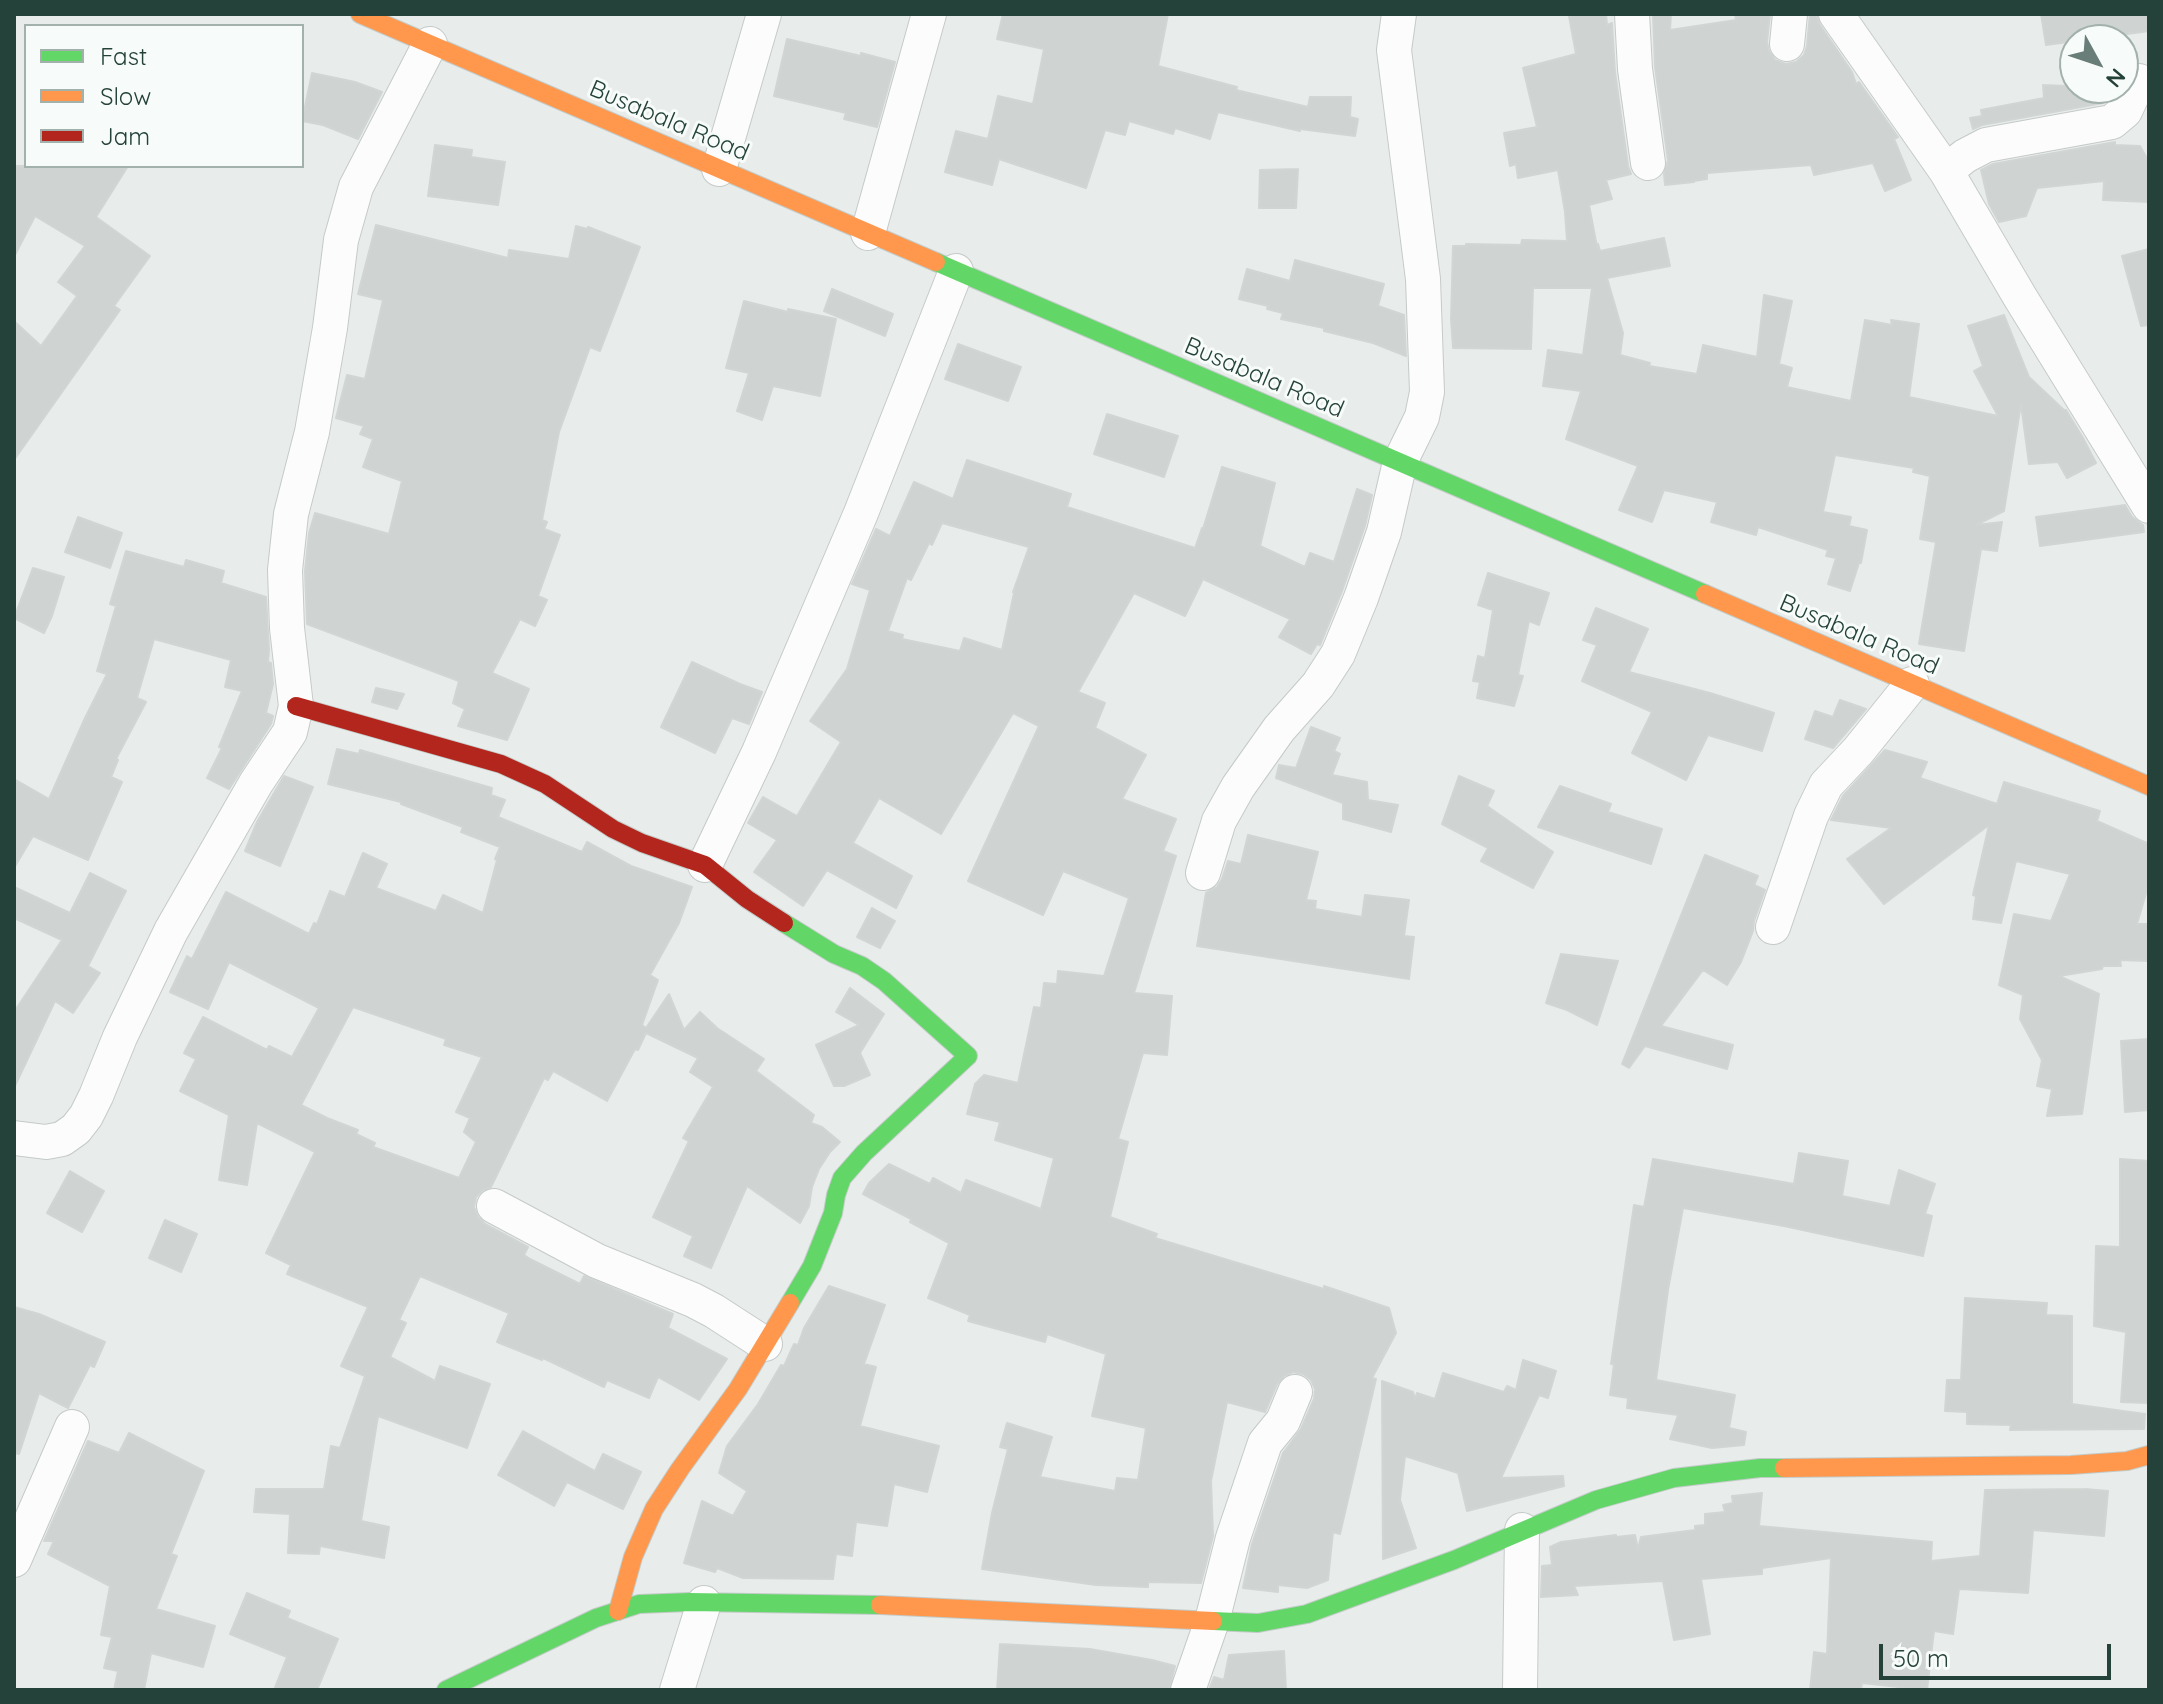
<!DOCTYPE html>
<html>
<head>
<meta charset="utf-8">
<style>
  body { margin:0 }
  #map { position:relative; width:2163px; height:1704px; overflow:hidden; background:#e8edeb; font-family:Quicksand,sans-serif }
  canvas { display:block }
  .frame { position:absolute; inset:0; border:16px solid #24423a; pointer-events:none }
  .legend { position:absolute; left:24px; top:24px; width:280px; height:144px; box-sizing:border-box; background:#f7fbf9; border:2px solid #a3b1ad; margin:0; padding:10px 14px; list-style:none; font-size:24px; color:#24423a }
  .legend li { display:flex; align-items:center; gap:16px; height:40px }
  .legend b { width:40px; border:2px solid #a3b1ad }
  .north { position:absolute; left:2059px; top:24px; width:80px; height:80px; box-sizing:border-box; background:#f7fbf9; border:2px solid #a3b1ad; border-radius:50%; rotate:130deg; font-size:22px; font-weight:700; line-height:32px; text-align:center; color:#24423a }
  .north::after { content:''; display:block; margin:auto; width:28px; height:36px; background:#697e78; clip-path:polygon(50% 0,100% 100%,50% 72%,0 100%) }
  .scale { position:absolute; left:1879px; top:1644px; width:232px; height:36px; box-sizing:border-box; border:4px solid #24423a; border-top:0; padding-left:10px; font-size:24px; line-height:28px; white-space:nowrap; color:#24423a; -webkit-text-stroke:6px #f7fbf9; paint-order:stroke }
</style>
</head>
<body>
<div id="map">
<canvas width="2163" height="1704"></canvas>
<div class="frame"></div>
<ul class="legend">
<li><b style="height:10px;background:#63d668"></b>Fast</li>
<li><b style="height:10px;background:#ff974d"></b>Slow</li>
<li><b style="height:10px;background:#b3261e"></b>Jam</li>
</ul>
<div class="north">N</div>
<div class="scale">50 m</div>
</div>
<script>
const ctx = document.querySelector('canvas').getContext('2d');
ctx.lineJoin = 'round';
function fillPath(path, color) { ctx.fillStyle = color; ctx.fill(path, 'evenodd'); }
const poly = rows => new Path2D(rows.map(r => 'M' + r).join(''));
function stroke(path, color, width, dash) { ctx.strokeStyle = color; ctx.lineWidth = width; ctx.lineCap = dash ? 'butt' : 'round'; ctx.setLineDash(dash || []); ctx.stroke(path); }
function write(font, color, halo, rows, align = 'center') {
  ctx.font = font + ' Quicksand,sans-serif'; ctx.lineWidth = 6; ctx.setLineDash([]); ctx.textBaseline = 'middle'; ctx.strokeStyle = halo; ctx.fillStyle = color; for (const [text, x, y, turn = 0] of rows) {
    ctx.save(); ctx.translate(x, y); ctx.rotate((+turn || 0) * Math.PI / 180); ctx.textAlign = isNaN(turn) ? turn : align; if (halo) ctx.strokeText(text, 0, 0); ctx.fillText(text, 0, 0); ctx.restore();
  }
}
const building = poly([
  [1003,14,1168,14,1158,66,1237,87,1236,90,1308,107,1310,97,1351,97,1350,117,1358,119,1355,136,1300,129,1300,131,1218,112,1210,139,1175,128,1173,134,1129,121,1125,135,1105,130,1086,188,999,159,992,185,945,172,956,131,988,139,998,96,1033,104,1044,49,997,39,1003,14],
  [1584,14,1606,14,1607,25,1612,23,1615,72,1628,166,1631,174,1606,180,1612,199,1589,205,1597,247,1598,244,1600,251,1664,238,1670,266,1607,278,1623,333,1620,355,1650,363,1649,366,1697,374,1703,345,1757,357,1764,295,1792,301,1779,364,1792,368,1787,387,1851,401,1865,320,1892,325,1891,320,1919,324,1909,397,1998,416,1974,371,1983,366,1968,326,2004,315,2029,377,2064,410,2066,410,2083,438,2096,463,2067,478,2058,462,2029,464,2021,404,2004,511,1976,525,2002,522,1997,551,1981,549,1964,651,1919,644,1936,542,1920,539,1930,476,1913,472,1914,468,1835,455,1823,512,1851,517,1849,526,1867,530,1861,563,1859,563,1850,591,1828,584,1836,558,1826,556,1828,550,1758,527,1756,535,1711,522,1717,502,1664,490,1652,522,1619,510,1638,466,1566,439,1581,391,1543,386,1548,350,1583,355,1592,288,1533,288,1531,349,1453,348,1451,319,1453,246,1466,246,1466,244,1521,245,1522,240,1567,241,1565,212,1558,170,1518,178,1516,164,1510,166,1504,133,1537,127,1523,68,1576,54,1569,16,1584,14],
  [1653,14,1671,14,1670,30,1736,20,1735,14,1770,14,1767,42,1769,51,1775,60,1786,64,1796,62,1804,55,1807,46,1810,14,1816,14,1820,25,1852,72,1856,84,1859,82,1898,137,1894,139,1911,180,1885,191,1873,163,1814,175,1811,165,1707,173,1707,179,1694,181,1694,182,1665,185,1664,174,1668,160,1655,67,1653,14],
  [2041,14,2149,14,2149,31,2046,45,2041,14],
  [787,39,861,56,861,53,895,62,877,127,844,119,846,113,774,96,787,39],
  [312,73,355,82,382,92,358,139,323,125,302,121,312,73],
  [2043,85,2114,88,2109,99,2103,103,1982,125,1973,129,1970,118,1982,116,1981,110,2044,98,2043,85],
  [2115,142,2115,145,2140,146,2149,162,2149,202,2103,200,2104,181,2037,188,2026,216,1999,222,1989,204,1981,170,1993,164,2115,142],
  [435,145,472,150,471,157,505,162,498,205,428,196,435,145],
  [14,166,128,166,96,217,150,256,114,306,120,310,14,460,14,321,41,346,77,296,58,282,85,246,35,216,14,257,14,166],
  [1298,169,1296,208,1259,208,1260,170,1298,169],
  [376,225,508,258,509,250,569,259,576,226,587,229,588,227,640,247,600,351,590,347,559,432,542,520,547,522,544,529,560,535,538,596,547,600,535,626,520,619,492,673,529,689,507,740,458,726,465,709,453,703,459,681,307,624,305,571,309,533,315,513,389,534,402,481,363,467,373,439,360,434,364,426,336,418,347,375,365,379,383,300,358,294,376,225],
  [2149,249,2149,325,2141,326,2122,256,2149,249],
  [1295,260,1384,284,1378,306,1404,315,1406,356,1373,343,1324,331,1324,328,1281,319,1283,313,1267,309,1268,306,1239,299,1247,269,1290,281,1295,260],
  [832,289,893,314,885,336,824,311,832,289],
  [744,301,788,312,788,309,836,319,820,396,773,386,762,420,737,411,749,373,726,368,744,301],
  [958,344,1021,367,1008,401,945,379,958,344],
  [1107,414,1178,436,1164,477,1094,454,1107,414],
  [967,460,1071,494,1067,507,1195,548,1202,528,1203,529,1222,467,1275,483,1260,546,1305,567,1310,553,1334,562,1357,489,1372,495,1365,526,1342,591,1320,645,1317,644,1311,654,1279,637,1290,619,1203,579,1185,616,1134,593,1078,692,1105,703,1095,728,1146,755,1122,799,1176,819,1163,851,1176,856,1134,993,1172,996,1167,1055,1143,1053,1118,1139,1128,1142,1110,1217,1157,1234,1155,1238,1324,1289,1324,1286,1389,1308,1396,1333,1372,1378,1376,1379,1340,1534,1333,1532,1328,1580,1307,1588,1278,1585,1278,1592,1243,1588,1252,1544,1283,1453,1301,1429,1314,1399,1315,1389,1311,1380,1303,1374,1293,1372,1284,1376,1277,1384,1265,1412,1227,1402,1211,1481,1213,1536,1201,1583,1148,1582,1148,1587,1096,1585,982,1569,992,1513,1008,1449,1000,1447,1007,1423,1052,1437,1040,1477,1115,1491,1117,1478,1138,1480,1146,1428,1092,1416,1106,1354,1047,1334,1045,1342,968,1321,970,1315,928,1298,949,1243,910,1222,911,1219,863,1194,869,1183,889,1164,930,1184,933,1178,961,1193,966,1180,1041,1209,1054,1158,995,1140,1000,1122,967,1114,975,1084,984,1075,1018,1083,1034,1007,1041,1008,1044,983,1057,984,1058,971,1104,976,1129,898,1063,871,1043,915,968,881,1039,726,1013,713,941,834,879,798,853,843,912,876,896,908,827,870,803,906,754,872,777,840,748,823,763,797,797,816,841,742,810,721,847,669,870,590,852,584,876,529,890,536,914,482,953,499,967,460],
  [942,523,1029,547,1013,592,1014,593,1002,650,964,638,960,651,902,639,903,635,888,631,907,578,911,580,929,543,932,545,942,523],
  [2125,505,2132,517,2143,525,2144,532,2040,546,2036,517,2125,505],
  [78,517,122,533,110,568,65,552,78,517],
  [126,551,184,567,186,560,224,571,221,583,266,597,269,650,268,662,271,663,273,684,266,713,273,716,271,724,229,789,207,778,222,748,219,747,242,691,225,687,231,660,154,639,137,698,146,702,116,759,118,760,111,777,122,782,88,860,33,836,14,868,14,779,49,799,85,718,107,674,97,671,116,606,110,604,126,551],
  [33,568,64,577,52,616,44,633,14,618,33,568],
  [1488,573,1549,593,1539,625,1529,621,1518,675,1523,676,1514,706,1477,698,1480,682,1473,681,1478,656,1485,658,1493,610,1478,605,1488,573],
  [1596,608,1648,629,1629,672,1710,693,1774,713,1762,751,1708,735,1686,780,1632,753,1652,712,1582,681,1597,645,1583,640,1596,608],
  [692,662,740,684,762,692,749,724,732,718,715,753,661,727,692,662],
  [376,688,404,694,397,709,372,702,376,688],
  [1840,700,1866,709,1833,748,1805,739,1815,711,1833,717,1840,700],
  [1311,727,1340,738,1334,751,1340,754,1332,775,1367,782,1368,800,1398,805,1391,832,1343,819,1343,803,1276,778,1279,765,1296,768,1311,727],
  [337,749,359,754,360,750,492,788,491,795,505,800,498,817,582,852,587,842,631,866,692,887,679,923,650,975,658,980,642,1025,646,1028,669,994,684,1030,700,1012,717,1028,764,1059,756,1071,814,1115,811,1123,822,1127,840,1142,830,1152,819,1169,812,1187,809,1206,800,1223,747,1186,711,1268,684,1256,693,1236,653,1217,689,1141,683,1138,713,1087,690,1072,698,1058,646,1033,638,1050,635,1049,607,1101,553,1071,548,1080,544,1078,491,1187,483,1190,476,1197,474,1207,478,1217,485,1224,528,1247,524,1255,530,1259,580,1284,584,1276,673,1314,668,1328,727,1359,699,1400,658,1377,649,1398,607,1380,604,1387,543,1358,542,1360,497,1342,509,1313,420,1276,399,1320,406,1323,390,1357,435,1381,440,1366,490,1384,467,1448,378,1416,361,1521,389,1527,384,1558,320,1546,319,1554,288,1553,290,1514,254,1512,256,1489,324,1489,331,1446,340,1448,365,1376,341,1366,368,1307,287,1274,291,1265,266,1253,315,1152,257,1123,247,1185,219,1180,229,1115,180,1091,196,1059,184,1053,203,1017,267,1050,269,1046,292,1057,319,1008,229,962,208,1009,170,992,187,956,192,959,226,892,309,934,314,923,317,924,330,891,345,897,363,853,387,864,376,888,436,911,443,895,483,913,497,860,495,859,500,847,461,832,463,827,401,804,401,802,328,784,337,749],
  [353,1007,446,1039,444,1045,482,1057,456,1112,470,1118,464,1132,476,1142,459,1178,373,1147,375,1143,356,1134,358,1130,327,1118,301,1105,353,1007],
  [1885,750,1927,762,1920,778,1997,804,2004,782,2100,811,2097,821,2149,844,2149,883,2137,924,2149,924,2149,961,2120,960,2121,966,2103,966,2102,969,2059,976,2099,994,2082,1114,2047,1116,2052,1089,2037,1086,2042,1060,2020,1019,2023,995,1999,985,2014,914,2051,921,2070,874,2016,861,2001,923,1973,919,1976,896,1973,895,1989,825,1884,904,1847,859,1891,828,1831,820,1843,796,1885,750],
  [284,776,313,787,280,866,245,851,257,822,284,776],
  [1459,776,1494,791,1487,806,1553,852,1533,888,1481,861,1488,848,1442,824,1459,776],
  [1560,786,1611,804,1608,812,1662,829,1651,864,1538,827,1560,786],
  [1248,835,1318,852,1306,900,1316,901,1315,909,1362,917,1365,895,1409,900,1404,936,1414,937,1409,979,1197,946,1206,893,1217,887,1222,879,1228,861,1241,864,1248,835],
  [1705,855,1758,876,1754,885,1765,890,1754,921,1753,931,1741,962,1727,985,1703,970,1661,1026,1733,1045,1727,1069,1645,1046,1629,1068,1622,1064,1705,855],
  [90,873,126,891,88,966,100,973,73,1013,55,1001,14,1088,14,1012,62,940,14,918,14,887,70,913,90,873],
  [872,908,895,921,880,948,857,937,872,908],
  [1561,954,1618,961,1597,1025,1567,1010,1546,1003,1561,954],
  [850,988,884,1014,860,1053,870,1075,844,1086,834,1086,816,1045,859,1025,836,1012,850,988],
  [2149,1039,2149,1110,2125,1112,2121,1041,2149,1039],
  [1799,1153,1848,1161,1842,1196,1890,1206,1899,1170,1935,1184,1925,1214,1932,1216,1923,1256,1784,1226,1683,1208,1668,1290,1656,1380,1735,1395,1729,1428,1746,1432,1744,1445,1712,1448,1670,1439,1678,1415,1627,1408,1628,1398,1610,1395,1614,1364,1611,1364,1634,1205,1644,1207,1653,1159,1794,1184,1799,1153],
  [2120,1159,2149,1161,2149,1403,2121,1402,2126,1332,2094,1326,2096,1246,2120,1247,2120,1159],
  [70,1171,104,1191,82,1232,47,1213,70,1171],
  [165,1220,197,1234,181,1272,149,1258,165,1220],
  [829,1286,885,1305,864,1364,876,1367,860,1426,939,1446,927,1492,894,1484,887,1526,856,1522,852,1556,836,1554,833,1579,743,1578,717,1568,715,1572,684,1563,702,1501,733,1516,747,1491,719,1473,727,1446,758,1404,781,1365,784,1366,794,1344,798,1345,804,1328,829,1286],
  [1965,1298,2047,1303,2046,1315,2072,1316,2072,1404,2145,1414,2144,1429,2010,1430,2011,1425,1967,1424,1967,1412,1945,1411,1947,1380,1961,1380,1965,1298],
  [14,1307,39,1314,105,1342,94,1367,90,1365,68,1408,39,1393,19,1454,14,1453,14,1307],
  [1523,1360,1556,1371,1548,1398,1539,1395,1501,1478,1563,1476,1564,1486,1467,1511,1458,1473,1405,1456,1400,1500,1416,1548,1383,1559,1382,1381,1413,1392,1415,1399,1417,1393,1435,1399,1443,1373,1504,1392,1507,1386,1516,1390,1523,1360],
  [523,1431,595,1471,603,1454,641,1472,623,1509,567,1482,554,1506,498,1475,523,1431],
  [129,1433,204,1471,171,1554,177,1556,156,1609,215,1626,203,1667,151,1653,144,1690,114,1690,118,1671,104,1668,112,1637,101,1635,110,1586,48,1554,54,1541,44,1541,88,1441,119,1453,129,1433],
  [2085,1489,2108,1491,2104,1536,2033,1530,2028,1593,1959,1589,1953,1634,1934,1631,1927,1690,1862,1683,1861,1690,1810,1690,1814,1652,1827,1654,1831,1558,1762,1568,1762,1574,1701,1579,1710,1634,1674,1640,1663,1581,1574,1586,1578,1595,1541,1597,1542,1566,1552,1565,1550,1547,1561,1542,1616,1535,1616,1537,1635,1535,1638,1549,1641,1537,1695,1530,1695,1526,1705,1525,1705,1514,1725,1512,1723,1505,1733,1503,1732,1496,1762,1493,1759,1526,1932,1542,1931,1561,1980,1556,1985,1490,2085,1489],
  [247,1593,290,1611,287,1618,338,1639,317,1690,274,1690,287,1657,230,1634,247,1593],
  [1000,1644,1090,1649,1152,1660,1175,1666,1169,1690,997,1690,1000,1644],
  [1284,1651,1286,1690,1209,1690,1214,1677,1224,1680,1229,1655,1284,1651]
]);
fillPath(building, '#cfd4d2');
stroke(building, '#d1d6d4', 2);
const street = poly([
  [1632,14,1635,69,1648,163],
  [1836,14,1946,171,2020,297,2149,506],
  [1787,44,1790,14],
  [719,169,764,14],
  [1946,171,1965,156,1986,145,2112,122,2125,111,2139,81],
  [868,233,929,14],
  [705,865,759,752,861,513,956,271],
  [1203,873,1219,821,1238,787,1279,729,1318,685,1338,654,1361,598,1384,532,1400,462,1422,417,1427,392,1423,279,1394,50,1399,14],
  [1773,927,1811,816,1826,785,1858,751,1912,684],
  [14,1138,46,1142,62,1139,76,1129,86,1116,96,1096,120,1037,171,931,256,783,290,732,296,706,287,628,285,570,291,514,312,432,330,328,341,240,356,187,430,44],
  [494,1206,597,1261,693,1300,714,1311,765,1344],
  [14,1560,72,1427],
  [677,1690,704,1603],
  [1188,1690,1212,1621,1233,1538,1265,1443,1283,1421,1295,1392],
  [1520,1690,1522,1530]
]);
const fast = poly([
  [936,262,1705,594],
  [784,923,834,954,862,966,884,981,968,1056,864,1153,842,1178,836,1195,833,1213,812,1266,790,1303],
  [1213,1621,1258,1623,1307,1614,1454,1560,1596,1500,1674,1478,1760,1468,1784,1468],
  [446,1690,596,1618,639,1604,690,1602,880,1605]
]);
const slow = poly([
  [360,14,936,262],
  [1705,594,2149,786],
  [1784,1468,2071,1465,2127,1461,2149,1455],
  [880,1605,1213,1621],
  [618,1611,633,1557,654,1509,680,1469,738,1389,790,1303]
]);
const jam = poly([
  [296,706,501,764,545,784,613,829,642,843,705,865,747,899,784,923]
]);
stroke(street, '#c5cac8', 36);
stroke(fast, '#c3cbc8', 20);
stroke(slow, '#c3cbc8', 20);
stroke(jam, '#c3cbc8', 20);
stroke(street, '#fcfcfc', 34);
stroke(fast, '#63d668', 18);
stroke(slow, '#ff974d', 18);
stroke(jam, '#b3261e', 18);
write('24px', '#24423a', '#f7fbf9', [
  ["Busabala Road",669,121,23],
  ["Busabala Road",1264,378,23],
  ["Busabala Road",1859,635,23]
]);
</script>
</body>
</html>
